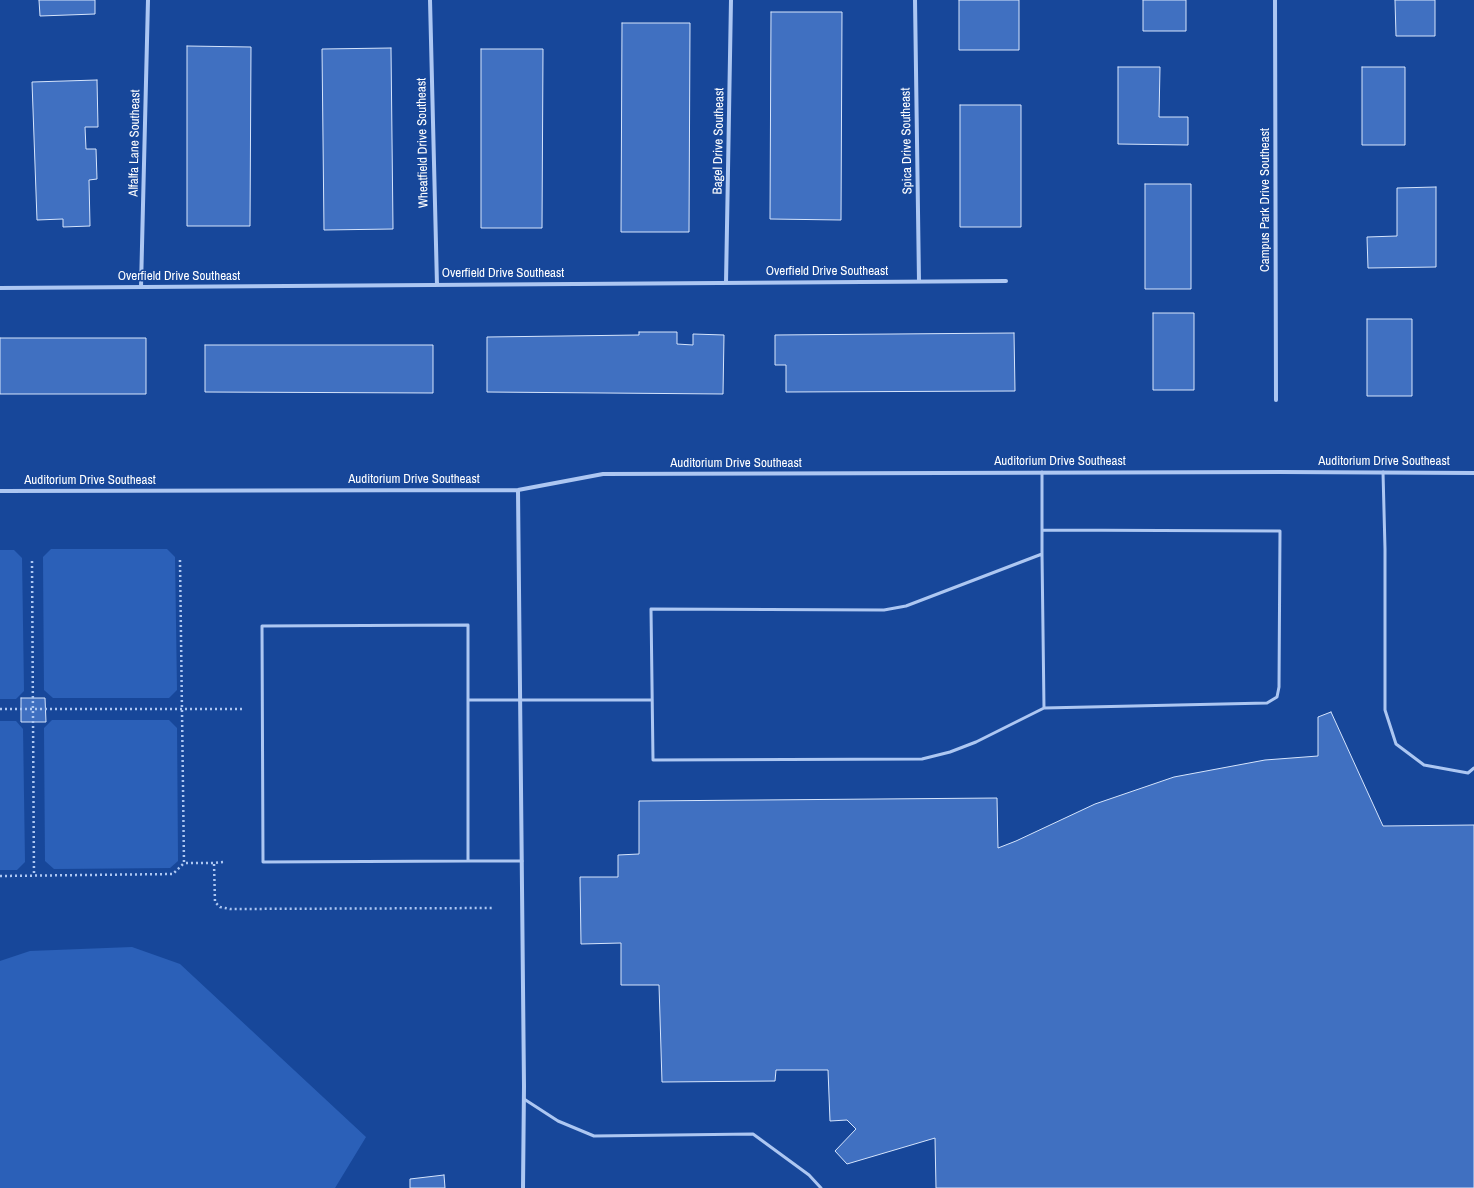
<!DOCTYPE html>
<html>
<head>
<meta charset="utf-8">
<style>
  body { margin:0 }
  canvas { display:block; background:#17479a }
</style>
</head>
<body>
<canvas width="1474" height="1188"></canvas>
<script>
const ctx = document.querySelector('canvas').getContext('2d');
ctx.lineJoin = 'round';
function fillPath(path, color) { ctx.fillStyle = color; ctx.fill(path, 'evenodd'); }
const poly = rows => new Path2D(rows.map(r => 'M' + r).join(''));
function stroke(path, color, width, dash) { ctx.strokeStyle = color; ctx.lineWidth = width; ctx.lineCap = dash ? 'butt' : 'round'; ctx.setLineDash(dash || []); ctx.stroke(path); }
function write(font, color, halo, rows, align = 'center') {
  ctx.font = font + ' "Archivo Narrow",sans-serif'; ctx.lineWidth = 3; ctx.setLineDash([]); ctx.textBaseline = 'middle'; ctx.strokeStyle = halo; ctx.fillStyle = color; for (const [text, x, y, turn = 0] of rows) {
    ctx.save(); ctx.translate(x, y); ctx.rotate((+turn || 0) * Math.PI / 180); ctx.textAlign = isNaN(turn) ? turn : align; if (halo) ctx.strokeText(text, 0, 0); ctx.fillText(text, 0, 0); ctx.restore();
  }
}
fillPath(poly([
  [51,549,167,549,175,557,177,690,169,698,53,698,44,690,43,557],
  [0,550,14,550,22,558,24,691,16,699,0,699],
  [52,720,169,720,177,728,178,861,170,868,54,869,45,861,44,728],
  [0,721,16,721,23,729,25,862,17,870,0,870],
  [132,947,180,964,366,1137,335,1188,0,1188,0,961,30,951]
]), '#2b60b8');
const building = poly([
  [39,0,95,0,95,14,40,16,39,0],
  [959,0,1019,0,1019,50,959,50,959,0],
  [1143,0,1186,0,1186,31,1143,31,1143,0],
  [1395,0,1435,0,1435,36,1396,36,1395,0],
  [771,12,842,12,841,220,770,219,771,12],
  [622,23,690,23,689,232,621,232,622,23],
  [187,46,251,47,250,226,187,226,187,46],
  [391,48,393,229,324,230,322,49,391,48],
  [481,49,543,49,542,228,481,228,481,49],
  [1118,67,1160,67,1159,117,1188,117,1188,145,1118,144,1118,67],
  [1362,67,1405,67,1405,145,1362,145,1362,67],
  [97,80,98,127,85,127,86,149,96,149,97,179,89,180,90,226,63,227,63,219,37,220,32,82,97,80],
  [960,105,1021,105,1021,227,960,227,960,105],
  [1145,184,1191,184,1191,289,1145,289,1145,184],
  [1436,187,1436,267,1368,268,1367,237,1397,236,1397,188,1436,187],
  [1153,313,1194,313,1194,390,1153,390,1153,313],
  [1367,319,1412,319,1412,396,1367,396,1367,319],
  [639,332,677,332,677,344,693,345,693,334,724,335,723,394,487,392,487,337,639,335,639,332],
  [1014,333,1015,391,786,392,786,365,775,365,775,335,1014,333],
  [0,338,146,338,146,394,0,394,0,338],
  [205,345,433,345,433,393,205,392,205,345],
  [21,698,45,698,46,722,21,722,21,698],
  [1331,712,1383,826,1474,825,1474,1188,936,1188,935,1138,847,1164,835,1151,856,1129,847,1120,830,1121,828,1070,776,1070,775,1081,662,1082,659,985,621,985,621,943,581,944,580,877,618,877,618,855,639,854,639,801,997,798,998,848,1016,841,1095,804,1174,777,1265,760,1318,756,1318,717,1331,712],
  [444,1175,445,1188,410,1188,410,1179,444,1175]
]);
fillPath(building, '#4070c1');
stroke(building, '#d5e4fc', 1);
stroke(poly([
  [180,560,184,863,214,863],
  [32,561,34,876],
  [0,709,244,709],
  [223,862,214,863,215,902,220,907,230,909,493,908],
  [0,876,173,874,184,863]
]), '#adc7f2', 2.5, [2, 3]);
stroke(poly([
  [1042,472,1042,554,1044,708,1267,703,1277,697,1279,687,1280,531,1042,530],
  [1383,472,1385,549,1385,710,1396,744,1424,765,1468,773,1474,768],
  [1042,554,906,606,884,610,651,609,653,760,922,759,950,752,976,742,1044,708],
  [468,625,468,861,263,862,262,626,468,625],
  [468,700,652,700],
  [468,861,522,861],
  [524,1099,558,1121,594,1136,753,1134,809,1175,821,1188]
]), '#adc7f2', 3);
stroke(poly([
  [430,0,437,285],
  [915,0,919,281],
  [1275,0,1276,400],
  [726,283,731,0],
  [141,287,148,0],
  [0,288,1006,281],
  [518,490,524,1086,523,1188],
  [0,491,518,490,603,474,1280,472,1474,473]
]), '#adc7f2', 4);
write('13px', '#fff', '#17479a', [
  ["Bagel Drive Southeast",719,141,-89],
  ["Spica Drive Southeast",907,141,-91],
  ["Alfalfa Lane Southeast",135,143,-89],
  ["Wheatfield Drive Southeast",423,143,-91],
  ["Campus Park Drive Southeast",1266,200,-90],
  ["Overfield Drive Southeast",827,272],
  ["Overfield Drive Southeast",503,274],
  ["Overfield Drive Southeast",179,277],
  ["Auditorium Drive Southeast",1060,462],
  ["Auditorium Drive Southeast",1384,462],
  ["Auditorium Drive Southeast",736,464],
  ["Auditorium Drive Southeast",414,480],
  ["Auditorium Drive Southeast",90,481]
]);
</script>
</body>
</html>
